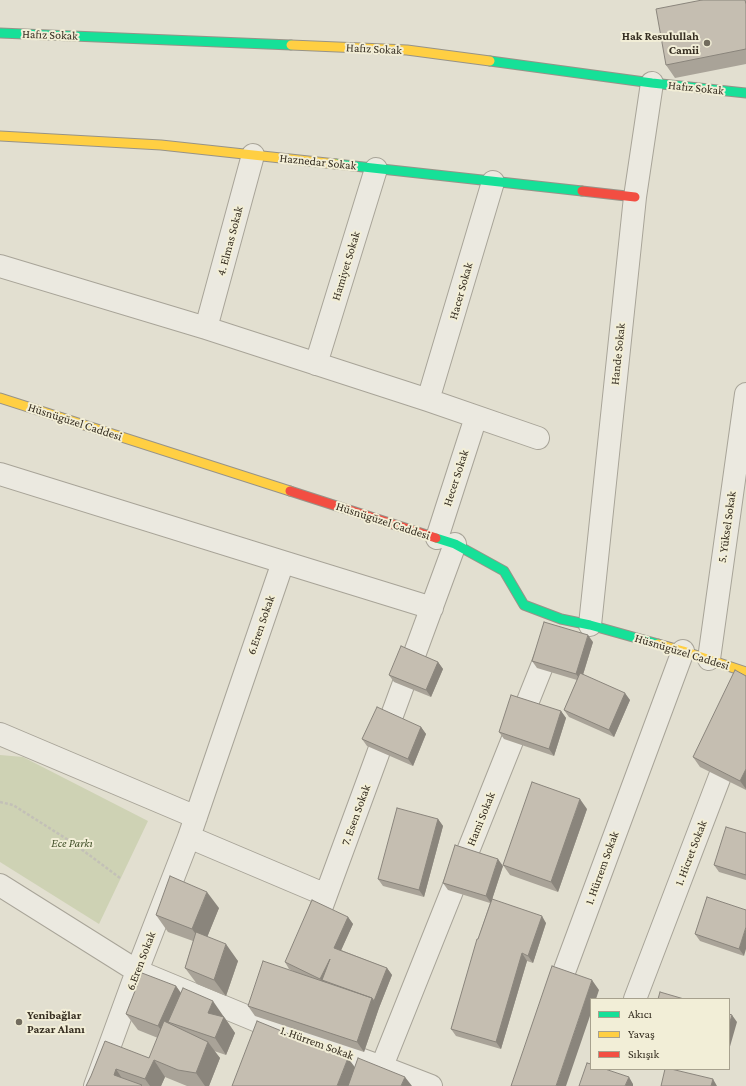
<!DOCTYPE html>
<html>
<head>
<meta charset="utf-8">
<style>
  body { margin:0 }
  #map { position:relative; width:746px; height:1086px; overflow:hidden; background:#e2dfd0; font-family:"Crimson Pro",serif }
  canvas { display:block }
  .legend { position:absolute; left:590px; top:998px; width:140px; height:72px; box-sizing:border-box; background:#f2eed7; border:1px solid #a7a18e; margin:0; padding:5px 7px; list-style:none; font-size:12px; color:#362e21 }
  .legend li { display:flex; align-items:center; gap:8px; height:20px }
  .legend b { width:20px; border:1px solid #a7a18e }
</style>
</head>
<body>
<div id="map">
<canvas width="746" height="1086"></canvas>
<ul class="legend">
<li><b style="height:5px;background:#16e098"></b>Akıcı</li>
<li><b style="height:5px;background:#ffcf43"></b>Yavaş</li>
<li><b style="height:5px;background:#f24e42"></b>Sıkışık</li>
</ul>
</div>
<script>
const ctx = document.querySelector('canvas').getContext('2d');
ctx.lineJoin = 'round';
function fillPath(path, color) { ctx.fillStyle = color; ctx.fill(path, 'evenodd'); }
const poly = rows => new Path2D(rows.map(r => 'M' + r).join(''));
function stroke(path, color, width, dash) { ctx.strokeStyle = color; ctx.lineWidth = width; ctx.lineCap = dash ? 'butt' : 'round'; ctx.setLineDash(dash || []); ctx.stroke(path); }
function write(font, color, halo, rows, align = 'center') {
  ctx.font = font + ' "Crimson Pro",serif'; ctx.lineWidth = 4; ctx.setLineDash([]); ctx.textBaseline = 'middle'; ctx.strokeStyle = halo; ctx.fillStyle = color; for (const [text, x, y, turn = 0] of rows) {
    ctx.save(); ctx.translate(x, y); ctx.rotate((+turn || 0) * Math.PI / 180); ctx.textAlign = isNaN(turn) ? turn : align; if (halo) ctx.strokeText(text, 0, 0); ctx.fillText(text, 0, 0); ctx.restore();
  }
}
fillPath(poly([
  [0,755,23,757,148,821,99,924,0,862]
]), '#ced2b4');
const street = poly([
  [0,266,206,328,428,400,538,438],
  [206,328,253,155],
  [316,364,376,169],
  [428,400,493,182],
  [0,474,283,562],
  [437,538,476,417],
  [590,625,635,197,652,83],
  [709,659,746,394],
  [0,734,196,817],
  [189,837,283,562,432,608],
  [0,885,137,971,277,1029,382,1067,431,1086],
  [312,933,455,544],
  [554,999,683,651],
  [635,999,746,708],
  [95,1086,137,971,189,837,326,895],
  [256,1086,289,996],
  [374,1086,552,641]
]);
const fast = poly([
  [0,33,291,45],
  [490,61,652,83,746,93],
  [336,164,582,191],
  [436,538,455,544,504,571,524,605,561,619,590,625,658,644]
]);
const slow = poly([
  [291,45,407,50,490,61],
  [0,136,161,145,336,164],
  [0,398,290,491],
  [658,644,683,651,746,672]
]);
const jam = poly([
  [582,191,635,197],
  [290,491,436,538]
]);
stroke(street, '#a8a498', 24);
stroke(fast, '#979388', 11);
stroke(slow, '#979388', 11);
stroke(jam, '#979388', 11);
stroke(poly([
  [0,802,13,805,73,843,120,878]
]), '#c3c0b7', 2.5, [3, 2]);
stroke(street, '#ebe9e0', 22);
stroke(fast, '#16e098', 9);
stroke(slow, '#ffcf43', 9);
stroke(jam, '#f24e42', 9);
fillPath(poly([
  [746,0,746,64,675,78,666,65],
  [593,642,583,675,630,700,614,737,569,717,564,710,577,680,537,668,532,661],
  [438,662,443,669,431,697,394,682,389,675],
  [746,676,746,790,700,767,693,757],
  [561,711,566,718,554,756,504,739,499,732],
  [421,727,426,734,413,766,367,746,362,739],
  [587,809,558,892,510,875,503,865],
  [438,819,443,826,424,897,383,886,378,879],
  [746,833,746,880,719,872,714,865],
  [503,866,492,899,546,923,533,963,527,961,501,1049,456,1036,451,1029,478,939,490,903,448,890,443,883],
  [707,897,744,956,700,941,695,934],
  [219,908,207,937,238,961,226,996,197,984,185,968,193,941,168,932,156,915],
  [348,917,353,924,341,950,387,968,392,975,379,1008,364,1052,255,1016,248,1006,295,972,289,969,285,962],
  [176,986,181,993,225,1018,235,1033,226,1055,214,1051,220,1058,209,1086,187,1086,165,1077,161,1086,86,1086,91,1076,149,1058,158,1038,138,1030,126,1014]
]), '#a9a398');
fillPath(poly([
  [588,635,593,642,581,681,576,674],
  [438,662,443,669,431,697,426,690],
  [625,693,630,700,614,737,609,730],
  [561,711,566,718,554,756,549,749],
  [421,727,426,734,413,766,408,759],
  [746,769,746,789,740,781],
  [580,799,587,809,558,892,551,882],
  [438,819,443,826,424,897,419,890],
  [498,859,503,866,491,903,486,896],
  [207,892,219,908,204,945,192,929],
  [542,916,546,923,533,963,528,956],
  [348,917,353,924,339,955,334,948],
  [746,927,746,949,744,956,739,949],
  [226,944,238,961,226,996,214,980],
  [522,953,527,961,501,1049,496,1042],
  [330,959,325,986,320,979],
  [387,968,392,975,379,1008,374,1001],
  [592,980,599,990,596,999,591,999,591,1013,566,1086,556,1086],
  [176,986,187,1002,168,1022,174,1031,170,1042,158,1026],
  [372,998,379,1008,364,1052,357,1042],
  [213,1001,235,1033,226,1055,215,1038,208,1013],
  [732,1015,737,1022,729,1050,729,1025],
  [208,1042,220,1058,209,1086,205,1086,196,1073],
  [348,1058,357,1070,351,1086,337,1086],
  [154,1060,165,1077,161,1086,150,1086,145,1079],
  [116,1069,127,1086,114,1075],
  [405,1077,412,1086,401,1086],
  [629,1077,633,1084,633,1086,625,1086],
  [713,1079,717,1086,711,1086]
]), '#8a857c');
const building = poly([
  [702,0,745,0,746,4,746,49,666,65,656,9,702,0],
  [544,622,588,635,576,674,532,661,544,622],
  [401,646,438,662,426,690,389,675,401,646],
  [735,670,746,676,746,769,740,781,693,757,735,670],
  [580,673,625,693,609,730,564,710,580,673],
  [511,695,561,711,549,749,499,732,511,695],
  [377,707,421,727,408,759,362,739,377,707],
  [532,782,580,799,551,882,503,865,532,782],
  [397,808,438,819,419,890,378,879,397,808],
  [726,827,746,833,746,875,714,865,726,827],
  [455,845,498,859,486,896,443,883,455,845],
  [170,876,207,892,192,929,156,915,170,876],
  [707,897,746,910,746,927,739,949,695,934,707,897],
  [492,899,542,916,528,956,522,953,496,1042,451,1029,477,939,478,939,492,899],
  [312,900,348,917,334,948,387,968,374,1001,372,998,322,980,330,959,320,979,285,962,312,900],
  [196,932,226,944,214,980,185,968,196,932],
  [263,961,372,998,357,1042,248,1006,263,961],
  [552,966,592,980,556,1086,511,1086,552,966],
  [142,973,176,986,158,1026,126,1014,142,973],
  [183,988,213,1001,208,1013,224,1017,215,1038,168,1022,183,988],
  [660,992,684,999,658,999,660,992],
  [729,1014,732,1015,729,1025,729,1014],
  [164,1021,208,1042,196,1073,178,1070,154,1060,145,1079,116,1069,114,1075,142,1085,141,1086,86,1086,91,1076,105,1041,149,1058,164,1021],
  [257,1021,348,1058,337,1086,232,1086,257,1021],
  [358,1058,405,1077,401,1086,348,1086,358,1058],
  [587,1063,591,1064,591,1069,605,1069,629,1077,625,1086,579,1086,587,1063],
  [665,1069,671,1069,713,1079,711,1086,661,1086,665,1069]
]);
fillPath(building, '#c5beb1');
stroke(building, '#8a857c', 1);
for (const [x, y, r, color] of [
  [707,43,4,"#726c5e"],
  [19,1022,4,"#726c5e"]
]) { const dot = new Path2D(); dot.arc(x, y, r, 0, 2 * Math.PI); ctx.fillStyle = color; ctx.fill(dot); stroke(dot, '#f2eed7', 1.5); }
write('12px', '#362e21', '#f2eed7', [
  ["Hafız Sokak",50,35,2],
  ["Hafız Sokak",374,49,3],
  ["Hafız Sokak",696,88,6],
  ["Haznedar Sokak",318,162,6],
  ["4. Elmas Sokak",230,241,-75],
  ["Hamiyet Sokak",346,266,-73],
  ["Hacer Sokak",461,291,-74],
  ["Hande Sokak",618,354,-84],
  ["Hüsnügüzel Caddesi",75,422,18],
  ["Hecer Sokak",456,478,-72],
  ["Hüsnügüzel Caddesi",383,521,18],
  ["5. Yüksel Sokak",727,527,-82],
  ["6.Eren Sokak",261,625,-71],
  ["Hüsnügüzel Caddesi",682,652,17],
  ["7. Esen Sokak",356,815,-70],
  ["Hami Sokak",481,819,-68],
  ["1. Hicret Sokak",691,853,-69],
  ["1. Hürrem Sokak",602,868,-70],
  ["6.Eren Sokak",141,961,-69],
  ["1. Hürrem Sokak",317,1043,20]
]);
write('bold 12px', '#362e21', '#f2eed7', [
  ["Hak Resulullah",699,36],
  ["Camii",699,50],
  ["Yenibağlar",27,1015,"left"],
  ["Pazar Alanı",27,1029,"left"]
], 'right');
write('italic 12px', '#425029', '#f2eed7', [
  ["Ece Parkı",72,843]
]);
</script>
</body>
</html>
